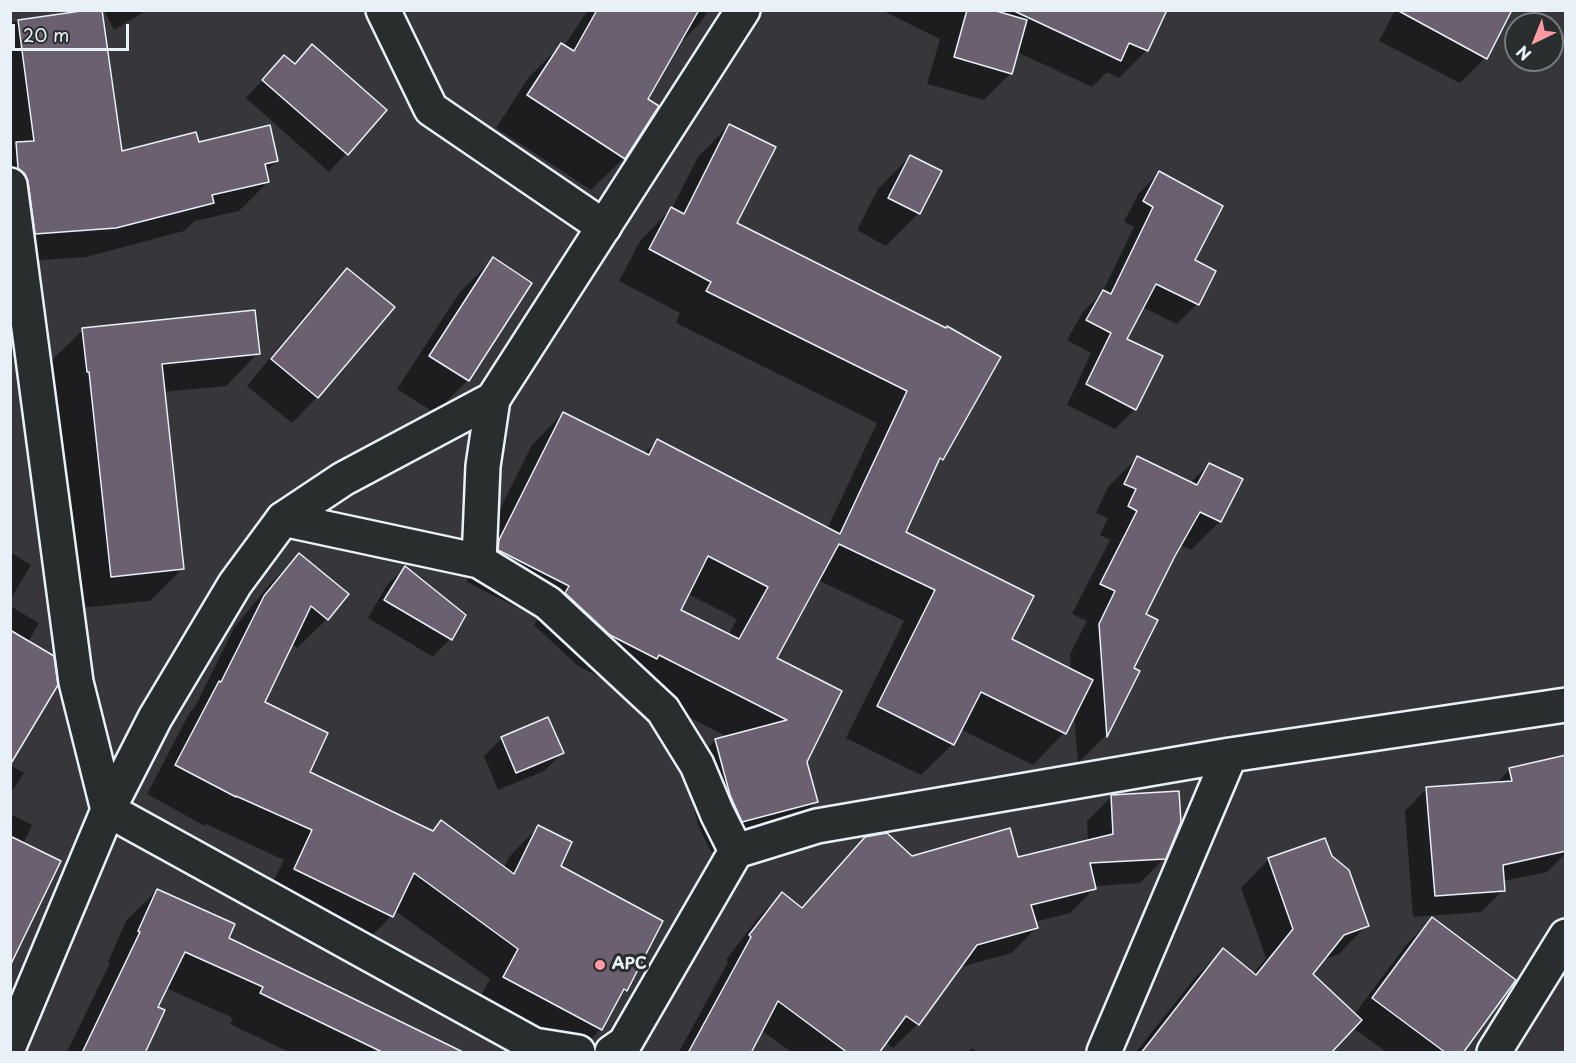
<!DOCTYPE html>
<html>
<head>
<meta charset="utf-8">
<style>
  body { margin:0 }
  #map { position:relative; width:1576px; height:1063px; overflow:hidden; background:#37373b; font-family:"Playpen Sans",sans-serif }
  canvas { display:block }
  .frame { position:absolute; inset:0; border:12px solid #e8f1f8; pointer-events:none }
  .north { position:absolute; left:1504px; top:12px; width:60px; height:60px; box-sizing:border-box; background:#2a2d2e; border:2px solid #767b7f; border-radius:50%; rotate:223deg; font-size:16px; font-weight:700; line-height:24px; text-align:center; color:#e8f1f8 }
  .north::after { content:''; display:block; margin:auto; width:21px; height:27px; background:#ff9aa2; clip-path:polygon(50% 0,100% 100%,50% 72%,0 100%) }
  .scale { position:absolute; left:12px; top:24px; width:117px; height:27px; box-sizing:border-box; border:3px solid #e8f1f8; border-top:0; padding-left:8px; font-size:18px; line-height:21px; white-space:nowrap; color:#e8f1f8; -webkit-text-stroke:4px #2a2d2e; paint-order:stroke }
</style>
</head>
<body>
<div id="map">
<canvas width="1576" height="1063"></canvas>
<div class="frame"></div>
<div class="north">N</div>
<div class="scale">20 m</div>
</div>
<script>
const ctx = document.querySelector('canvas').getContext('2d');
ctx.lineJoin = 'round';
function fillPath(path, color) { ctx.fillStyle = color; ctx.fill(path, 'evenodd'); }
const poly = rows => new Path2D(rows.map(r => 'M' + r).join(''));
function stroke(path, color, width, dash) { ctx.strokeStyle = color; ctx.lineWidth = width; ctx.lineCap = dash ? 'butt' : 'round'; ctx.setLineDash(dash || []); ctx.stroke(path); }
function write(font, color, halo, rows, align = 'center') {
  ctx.font = font + ' "Playpen Sans",sans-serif'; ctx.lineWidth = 6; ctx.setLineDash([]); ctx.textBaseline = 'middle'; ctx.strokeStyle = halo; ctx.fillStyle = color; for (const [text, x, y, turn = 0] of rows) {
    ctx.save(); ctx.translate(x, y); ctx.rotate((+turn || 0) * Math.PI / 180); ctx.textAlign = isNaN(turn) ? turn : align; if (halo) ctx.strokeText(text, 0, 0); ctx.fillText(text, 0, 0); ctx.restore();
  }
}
fillPath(poly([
  [101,10,120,152,198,143,277,161,265,172,268,182,239,211,195,221,184,231,86,257,10,262,10,22],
  [104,10,147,10,114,30],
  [588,10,708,10,700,23,676,47,646,99,624,158,591,190,496,128,529,77,561,45,564,46],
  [881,10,1165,10,1147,50,1119,78,1107,72,1092,87,1017,52,1011,73,984,100,927,84,940,39],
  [1395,10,1510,10,1485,58,1460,83,1379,41],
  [312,46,385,111,329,172,246,98,267,75,294,65],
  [729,125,735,224,946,330,942,459,935,465,904,533,1010,640,1071,670,1070,654,1087,621,1072,614,1110,540,1100,535,1108,518,1096,513,1108,487,1137,458,1190,483,1209,464,1220,521,1191,550,1180,545,1144,614,1132,669,1138,671,1105,736,1078,763,1074,713,1064,733,1033,765,960,729,953,744,921,775,846,738,904,621,818,580,775,659,816,802,784,833,711,852,699,827,684,772,716,740,728,737,627,686,624,689,578,666,534,625,538,618,467,582,468,573,532,445,563,413,644,454,657,441,827,529,877,423,676,323,680,313,619,281,640,241,672,208,698,157],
  [688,594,737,619,728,636,679,611],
  [910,156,919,213,886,246,857,230,878,189],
  [1159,173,1193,261,1197,304,1177,324,1142,307,1125,340,1135,409,1115,429,1067,405,1091,353,1067,340,1083,312,1102,293,1134,227,1124,222,1139,193],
  [493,259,530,284,467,381,435,413,397,389,460,292],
  [347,270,393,307,317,397,292,423,247,386,322,295],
  [83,330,258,353,226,386,163,392,183,568,150,601,78,608,57,404,54,404,50,362],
  [10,552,31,565,10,600],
  [299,555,327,619,297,648,292,643,263,703,308,772,431,832,441,822,504,868,509,857,538,827,626,990,618,998,601,1029,578,1052,475,1007,490,979,394,910,391,916,362,946,265,899,284,860,206,824,205,826,147,794,190,712,195,707,234,628,270,584],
  [405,568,450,639,433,657,368,618,387,585],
  [10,606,39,623,28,642,10,762],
  [502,738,562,753,544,771,498,790,484,756],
  [1566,756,1566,853,1547,872,1503,881,1503,890,1481,912,1413,917,1405,811,1427,788,1496,784,1510,769],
  [1545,854,1545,857,1496,868,1495,865],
  [10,765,24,773,10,794],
  [1111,797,1164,858,1140,883,1094,886,1094,889,1070,913,1035,922,1036,928,1012,953,960,967,918,1024,893,1048,885,1042,878,1052,791,1052,761,1030,749,1052,679,1052,728,962,726,960,758,918,782,894,801,908,866,838,911,857,1017,859,1088,841,1087,821],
  [10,814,32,825,23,844,10,963],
  [1330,857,1367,925,1339,954,1323,960,1311,975,1354,1015,1406,945,1432,919,1461,1052,1386,1052,1352,1027,1329,1052,1136,1052,1194,979,1223,950,1253,974,1266,958,1241,888,1269,859],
  [157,890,227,939,462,1052,289,1052,230,1024,233,1018,166,988,156,1008,144,1052,67,1052,110,963,108,962,126,921],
  [972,1048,977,1052,968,1052]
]), '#0007');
const building = poly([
  [88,10,102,10,122,151,196,132,199,142,270,125,278,161,265,164,269,182,212,195,214,203,116,228,35,234,28,182,25,174,18,168,16,142,34,141,18,20,88,10],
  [597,10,699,10,648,99,659,106,625,159,527,95,561,43,574,51,597,10],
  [967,10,993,10,1027,20,1012,74,954,57,967,10],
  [1012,10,1167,10,1148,51,1129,43,1121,61,1012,10],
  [1397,10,1512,10,1487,59,1397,10],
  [312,44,387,110,348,155,262,80,284,55,295,64,312,44],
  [729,124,776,147,737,223,946,328,947,326,1001,357,943,460,940,458,906,532,1034,596,1012,639,1093,680,1066,734,981,692,954,745,877,706,935,590,839,544,777,658,842,691,807,762,818,802,742,822,730,795,715,739,787,720,659,655,657,659,610,635,565,593,569,586,498,550,499,540,563,412,649,455,657,439,840,534,907,391,706,291,711,282,649,249,671,207,684,214,729,124],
  [708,556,768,587,739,639,681,610,708,556],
  [910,155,942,171,920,214,888,198,910,155],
  [1159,171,1223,206,1195,260,1216,271,1199,305,1156,284,1127,339,1163,356,1136,410,1086,384,1111,333,1086,320,1103,290,1111,294,1153,207,1143,201,1159,171],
  [493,257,532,283,469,381,429,356,493,257],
  [347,268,395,307,318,398,271,359,347,268],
  [255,310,260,354,162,364,184,569,111,577,89,372,87,372,82,328,255,310],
  [1137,456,1197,485,1209,463,1243,479,1221,522,1200,512,1175,556,1146,614,1158,620,1134,668,1140,671,1107,737,1099,624,1115,591,1100,584,1137,511,1128,506,1136,489,1124,484,1137,456],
  [299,553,349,594,328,620,311,606,265,702,328,733,310,772,433,831,441,820,514,874,538,825,572,842,561,866,663,921,627,991,624,989,602,1030,503,977,518,949,414,873,393,917,294,869,312,830,236,796,236,797,175,765,219,681,221,682,264,596,299,553],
  [405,566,466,615,452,640,384,600,405,566],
  [10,630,54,656,58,685,10,765,10,630],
  [548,717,564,753,516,773,501,737,548,717],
  [1566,755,1566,851,1503,865,1505,891,1435,896,1426,787,1512,781,1509,768,1566,755],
  [1179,791,1181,822,1166,859,1090,863,1096,889,1031,905,1038,928,977,945,919,1025,906,1016,879,1053,848,1053,778,1001,751,1053,688,1053,751,937,749,935,782,892,802,908,865,837,887,833,912,856,1010,828,1018,857,1113,834,1111,795,1179,791],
  [10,836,61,861,10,966,10,836],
  [1325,838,1332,856,1349,870,1369,926,1344,935,1313,974,1362,1020,1331,1053,1141,1053,1223,948,1256,975,1293,929,1268,858,1325,838],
  [157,889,235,924,229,938,465,1053,384,1053,260,993,263,987,185,952,158,1007,165,1010,145,1053,82,1053,140,932,138,931,157,889],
  [1432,917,1516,980,1463,1053,1446,1053,1372,998,1432,917]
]);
fillPath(building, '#6b606f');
stroke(building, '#e8f1f8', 1.5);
const street = poly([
  [383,10,431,109,604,227],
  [10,185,76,682,108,810,534,1045],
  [493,399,483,466,479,561,548,603,663,710,697,765,717,813,736,851],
  [283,519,479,561],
  [530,1052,534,1045,578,1052],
  [612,1052,625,1043,736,851,817,826,1230,755,1566,705],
  [1104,1052,1230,755],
  [1494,1052,1566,936]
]);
const secondary = poly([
  [10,1044,108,810,155,718,235,584,283,519,343,479,493,399,743,10]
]);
stroke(street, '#e8f1f8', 38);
stroke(secondary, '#e8f1f8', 38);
stroke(street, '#2a2d2e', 33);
stroke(secondary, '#2a2d2e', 33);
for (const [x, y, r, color] of [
  [600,965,6,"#ff9aa2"]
]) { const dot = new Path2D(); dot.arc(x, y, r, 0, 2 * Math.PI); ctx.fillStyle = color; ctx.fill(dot); stroke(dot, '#2a2d2e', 2); }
write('bold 16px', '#e8f1f8', '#2a2d2e', [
  ["APC",612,965]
], 'left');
</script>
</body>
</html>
